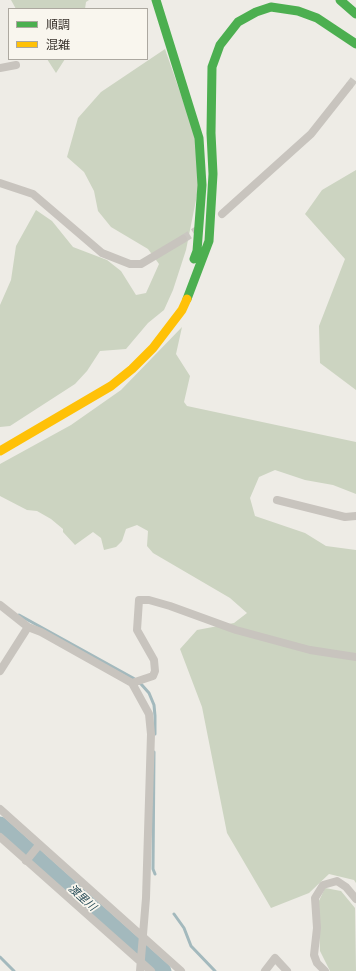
<!DOCTYPE html>
<html>
<head>
<meta charset="utf-8">
<style>
  body { margin:0 }
  #map { position:relative; width:356px; height:971px; overflow:hidden; background:#eeece6; font-family:"Open Sans","Noto Sans JP",sans-serif }
  canvas { display:block }
  .legend { position:absolute; left:8px; top:8px; width:140px; height:52px; box-sizing:border-box; background:#f9f6ee; border:1px solid #aca8a0; margin:0; padding:5px 7px; list-style:none; font-size:12px; color:#38322c }
  .legend li { display:flex; align-items:center; gap:8px; height:20px }
  .legend b { width:20px; border:1px solid #aca8a0 }
</style>
</head>
<body>
<div id="map">
<canvas width="356" height="971"></canvas>
<ul class="legend">
<li><b style="height:5px;background:#4caf50"></b>順調</li>
<li><b style="height:5px;background:#ffc107"></b>混雑</li>
</ul>
</div>
<script>
const ctx = document.querySelector('canvas').getContext('2d');
ctx.lineJoin = 'round';
function fillPath(path, color) { ctx.fillStyle = color; ctx.fill(path, 'evenodd'); }
const poly = rows => new Path2D(rows.map(r => 'M' + r).join(''));
function stroke(path, color, width, dash) { ctx.strokeStyle = color; ctx.lineWidth = width; ctx.lineCap = dash ? 'butt' : 'round'; ctx.setLineDash(dash || []); ctx.stroke(path); }
function write(font, color, halo, rows, align = 'center') {
  ctx.font = font + ' "Open Sans","Noto Sans JP",sans-serif'; ctx.lineWidth = 3.5; ctx.setLineDash([]); ctx.textBaseline = 'middle'; ctx.strokeStyle = halo; ctx.fillStyle = color; for (const [text, x, y, turn = 0] of rows) {
    ctx.save(); ctx.translate(x, y); ctx.rotate((+turn || 0) * Math.PI / 180); ctx.textAlign = isNaN(turn) ? turn : align; if (halo) ctx.strokeText(text, 0, 0); ctx.fillText(text, 0, 0); ctx.restore();
  }
}
fillPath(poly([
  [11,0,89,0,86,2,85,9,16,9],
  [165,49,196,138,199,185,186,250,173,290,164,310,148,323,126,349,100,351,87,371,75,384,10,426,0,427,0,305,11,280,16,246,36,210,52,221,73,247,107,260,121,271,136,295,146,293,159,264,148,249,111,227,98,211,94,191,84,172,67,157,78,118,101,92],
  [47,59,65,59,56,73],
  [356,170,356,390,320,363,319,326,345,259,305,214,322,190],
  [182,327,176,354,190,376,184,402,187,406,356,442,356,494,333,485,305,480,275,470,259,477,250,498,255,516,305,533,326,546,356,550,356,883,354,880,329,874,309,893,271,908,227,833,202,707,180,649,197,630,234,623,247,613,230,598,153,553,147,546,148,531,137,525,126,529,122,541,116,547,104,550,101,538,93,532,75,545,63,532,63,529,51,519,37,511,27,510,0,496,0,464,71,425,121,390],
  [325,888,341,891,355,908,356,971,330,971,320,951,318,903]
]), '#ccd4c1');
stroke(poly([
  [19,615,133,678,141,684,149,693,154,705,155,716,155,734],
  [154,752,153,869,155,874],
  [174,914,184,928,191,946,215,971],
  [0,957,14,971]
]), '#a3b9bd', 3);
stroke(poly([
  [0,825,163,971]
]), '#a3b9bd', 17);
stroke(poly([
  [349,86,356,77],
  [183,239,199,229]
]), '#cac7c1', 8, [8, 4]);
stroke(poly([
  [0,68,16,65],
  [0,183,33,194,102,253,130,264,141,264,183,239],
  [222,214,311,134,349,86],
  [277,500,345,517,356,516],
  [0,605,28,627,41,632,132,683,149,714,151,734,146,898,140,971],
  [0,671,28,627],
  [132,683,153,676,155,671,154,660,137,630,139,600,149,600,170,606,236,630,310,650,356,657],
  [0,809,181,971],
  [0,837,151,971],
  [26,861,39,845],
  [265,971,275,958,287,971],
  [325,971,317,963,314,955,317,928,315,898,323,885,337,881,346,887,356,899]
]), '#c8c4be', 8);
stroke(poly([
  [156,0,199,138,202,185,197,251,194,259],
  [340,0,356,14],
  [187,299,209,241,213,174,211,133,212,67,220,45,238,22,256,12,271,7,298,11,317,18,356,44]
]), '#4caf50', 9);
stroke(poly([
  [0,451,111,386,132,369,153,348,182,310,187,299]
]), '#ffc107', 9);
write('italic 11px', '#254a56', '#f9f6ee', [
  ["渡里川",82,898,42]
]);
</script>
</body>
</html>
